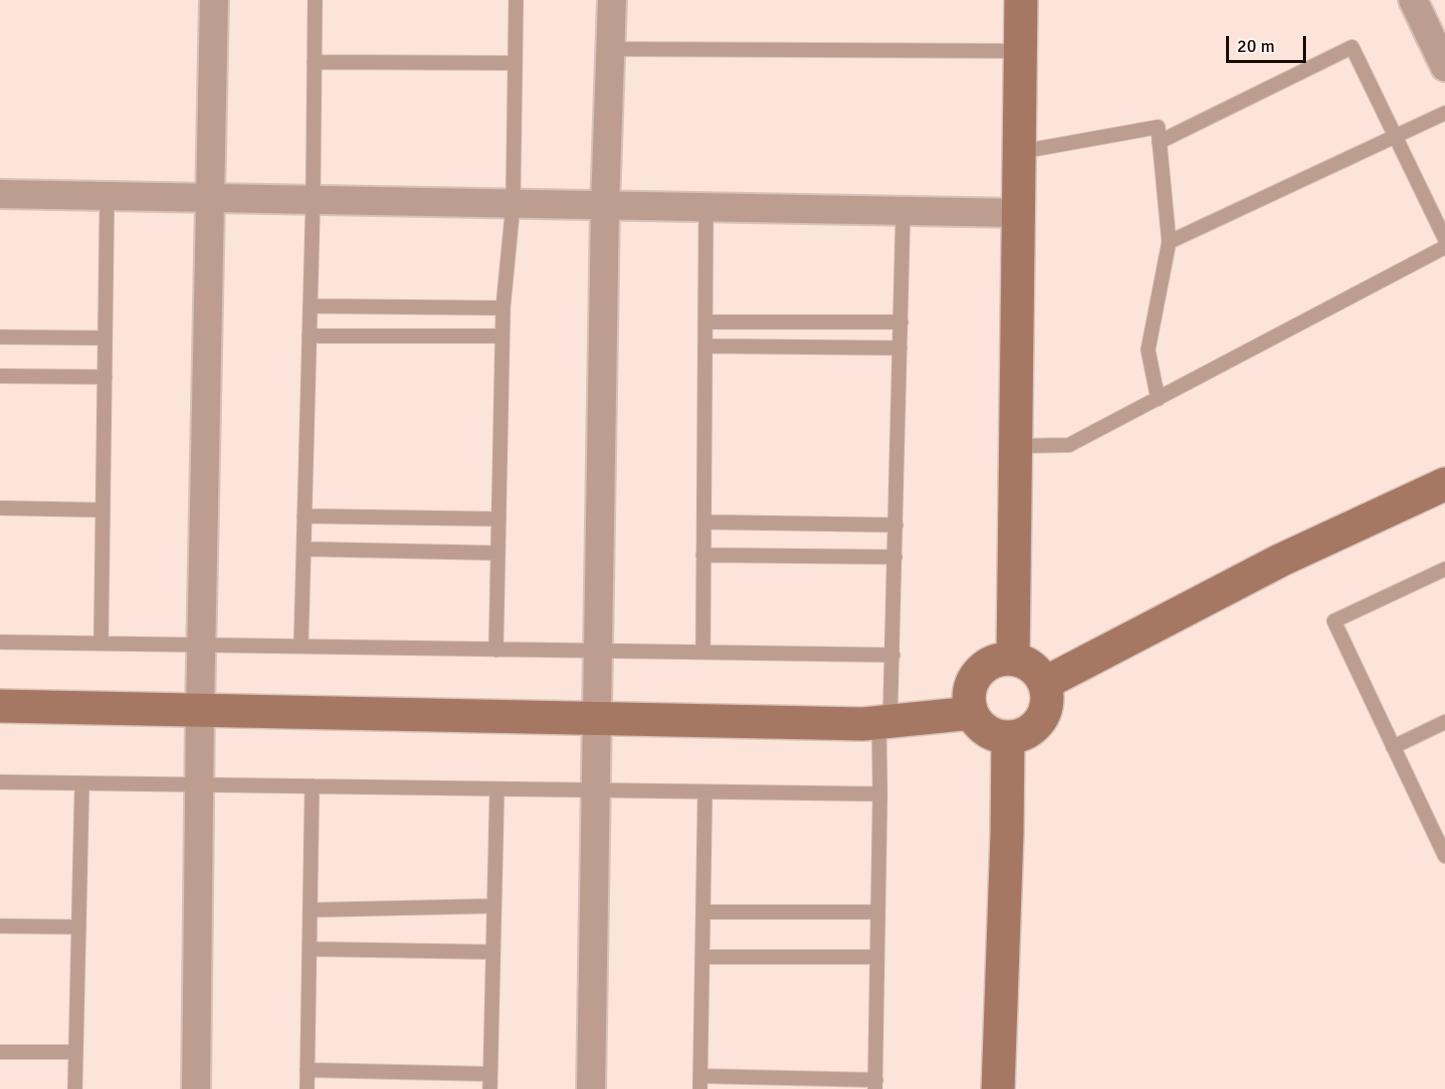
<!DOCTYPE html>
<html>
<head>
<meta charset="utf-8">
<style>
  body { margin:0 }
  #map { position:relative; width:1445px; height:1089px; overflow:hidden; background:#fce4da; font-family:Signika,sans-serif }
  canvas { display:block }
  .scale { position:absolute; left:1226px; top:36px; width:80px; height:27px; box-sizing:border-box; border:3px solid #180c07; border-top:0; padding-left:8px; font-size:18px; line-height:21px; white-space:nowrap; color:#180c07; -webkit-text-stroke:4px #fdf5f2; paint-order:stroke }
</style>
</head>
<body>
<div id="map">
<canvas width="1445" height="1089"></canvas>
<div class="scale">20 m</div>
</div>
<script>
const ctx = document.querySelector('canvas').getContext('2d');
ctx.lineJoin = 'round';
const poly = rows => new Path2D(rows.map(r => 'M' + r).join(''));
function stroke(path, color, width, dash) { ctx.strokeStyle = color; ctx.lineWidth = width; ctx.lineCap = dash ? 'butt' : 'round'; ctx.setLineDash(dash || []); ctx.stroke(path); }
const lane = poly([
  [610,49,1020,51],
  [314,62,515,63],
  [1159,142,1352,47,1445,239],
  [1019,152,1158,127,1169,242,1148,350,1158,399],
  [1169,242,1445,113],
  [310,306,503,308],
  [705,322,901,322],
  [309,336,502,336],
  [0,337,105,338],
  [705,346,900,348],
  [0,376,105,377],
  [1016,446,1069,445,1445,247],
  [0,508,103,510],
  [304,516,499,519],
  [704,522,896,525],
  [304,549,498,553],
  [703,555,895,557],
  [1445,569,1334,621,1445,856],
  [0,642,893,655],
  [101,643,107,196],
  [301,646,313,200,315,0],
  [496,650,503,308,513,205,516,0],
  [703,652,706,207],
  [890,721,903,211],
  [1393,747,1445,722],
  [0,782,880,794],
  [310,910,494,906],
  [703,912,878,912],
  [0,926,79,927],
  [310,949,493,952],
  [702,957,877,957],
  [0,1052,76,1052],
  [307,1070,490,1074],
  [700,1076,876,1080],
  [75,1089,82,783],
  [307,1089,312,786],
  [490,1089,497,789],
  [700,1089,705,792],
  [875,1089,880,794,879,722]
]);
const street = poly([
  [1413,0,1445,67],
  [0,194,1018,213],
  [196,1089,200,710,214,0],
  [591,1089,605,206,612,0]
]);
const secondary = poly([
  [1013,659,1021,0],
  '969 698a39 39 0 1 1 78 0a39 39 0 1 1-78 0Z',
  [1045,683,1281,560,1445,484],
  [0,706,863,724,972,713],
  [998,1089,1007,833,1008,737]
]);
stroke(lane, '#d8c1b8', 16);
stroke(street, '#d8c1b8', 32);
stroke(secondary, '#d8c1b8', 36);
stroke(lane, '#bd9d90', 14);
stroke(street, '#bd9d90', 28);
stroke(secondary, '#a67864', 33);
</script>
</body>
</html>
